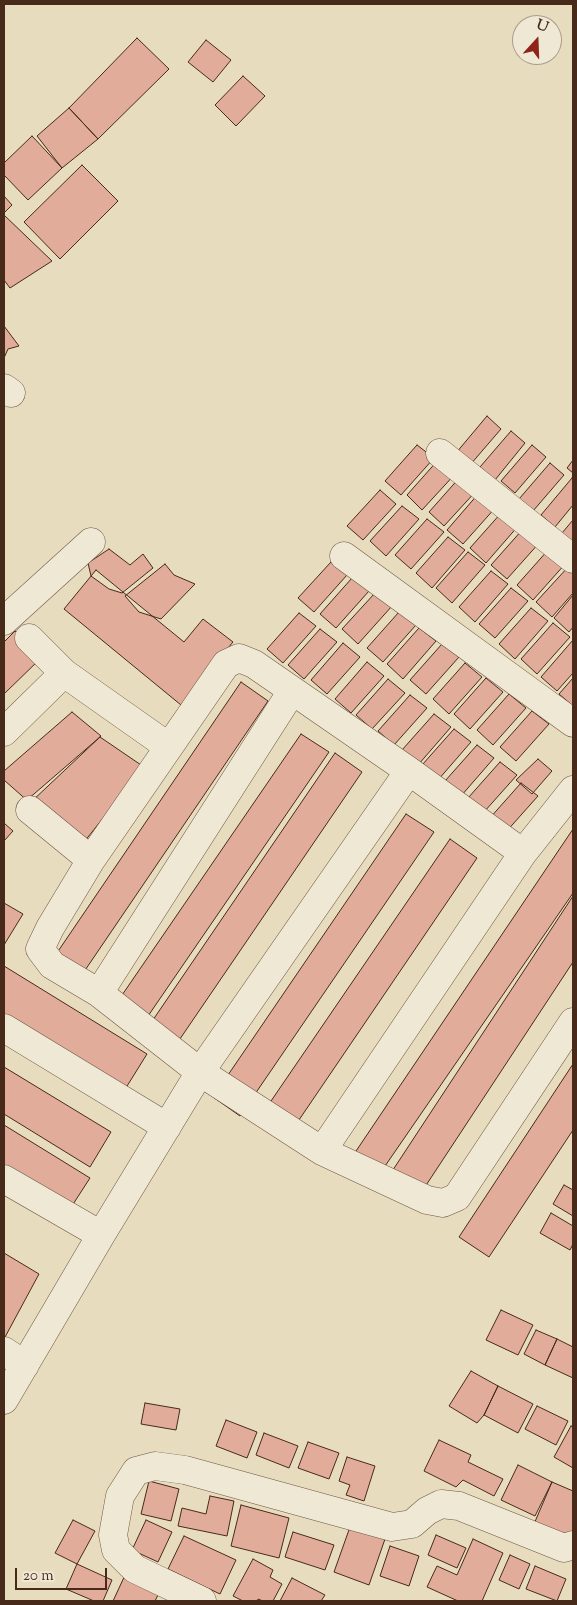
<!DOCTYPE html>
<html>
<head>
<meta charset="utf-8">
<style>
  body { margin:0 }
  #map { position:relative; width:577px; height:1605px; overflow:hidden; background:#e7dcbe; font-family:"Sorts Mill Goudy",serif }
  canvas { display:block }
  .frame { position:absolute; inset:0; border:5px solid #472a1a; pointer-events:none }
  .north { position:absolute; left:512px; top:15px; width:50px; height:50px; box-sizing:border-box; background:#efe8d5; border:1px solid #ac9c8a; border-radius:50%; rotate:20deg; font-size:14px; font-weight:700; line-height:20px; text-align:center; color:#472a1a }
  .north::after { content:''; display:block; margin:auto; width:18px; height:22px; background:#8f2418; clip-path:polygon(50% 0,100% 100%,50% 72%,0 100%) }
  .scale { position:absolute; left:15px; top:1568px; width:92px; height:22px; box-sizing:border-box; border:2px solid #472a1a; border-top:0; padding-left:6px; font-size:15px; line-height:18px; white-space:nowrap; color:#472a1a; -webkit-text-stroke:4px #efe8d5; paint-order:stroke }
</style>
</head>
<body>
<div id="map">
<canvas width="577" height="1605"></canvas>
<div class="frame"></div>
<div class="north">U</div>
<div class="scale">20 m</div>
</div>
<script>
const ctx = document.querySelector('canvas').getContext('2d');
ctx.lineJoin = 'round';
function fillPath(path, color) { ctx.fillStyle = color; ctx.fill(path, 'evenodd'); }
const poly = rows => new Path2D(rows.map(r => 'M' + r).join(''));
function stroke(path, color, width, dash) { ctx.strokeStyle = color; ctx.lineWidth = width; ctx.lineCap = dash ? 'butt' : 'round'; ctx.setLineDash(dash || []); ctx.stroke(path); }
const building = poly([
  [137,38,169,69,98,139,69,108,137,38],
  [206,40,231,60,213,82,188,62,206,40],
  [243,76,265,96,236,126,215,105,243,76],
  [69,108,98,139,62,168,37,136,69,108],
  [32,136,62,168,28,200,4,175,4,163,32,136],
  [82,165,118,201,60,259,24,222,82,165],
  [4,196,12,205,4,213,4,196],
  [4,215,52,261,10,288,4,280,4,215],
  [4,326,19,346,8,349,4,358,4,326],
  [487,416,501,429,470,465,456,453,487,416],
  [511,431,525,443,495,480,480,467,511,431],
  [417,445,434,458,401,495,385,481,417,445],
  [532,445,546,457,515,493,501,481,532,445],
  [439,459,456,473,422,510,407,495,439,459],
  [573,460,573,473,567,468,573,460],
  [550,463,564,475,533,511,519,499,550,463],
  [461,476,477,490,444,526,429,512,461,476],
  [572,478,573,479,573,505,555,527,541,515,572,478],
  [380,490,396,504,363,540,347,526,380,490],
  [479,493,496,507,463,544,447,530,479,493],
  [402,506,419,519,386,556,370,541,402,506],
  [502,512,519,525,486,563,470,548,502,512],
  [427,519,444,532,411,569,395,555,427,519],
  [573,520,573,542,562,533,573,520],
  [523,529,540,542,507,579,491,565,523,529],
  [448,537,465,550,432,588,416,573,448,537],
  [109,549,130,565,143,554,153,568,122,593,109,589,91,576,88,563,109,549],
  [549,549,566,563,533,600,517,585,549,549],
  [468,552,485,565,452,603,436,588,468,552],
  [331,562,347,575,314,612,298,598,331,562],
  [165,564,174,575,195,584,161,619,139,612,125,596,165,564],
  [569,566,573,570,573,593,552,617,536,602,569,566],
  [96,570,184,642,203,619,233,642,181,705,64,609,96,570],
  [491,571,508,584,475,622,459,607,491,571],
  [352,578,369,591,336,628,320,614,352,578],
  [511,588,528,601,495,638,479,624,511,588],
  [375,593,392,606,358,644,342,629,375,593],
  [573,595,573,627,569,632,554,618,573,595],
  [531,608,548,621,515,659,499,644,531,608],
  [399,612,416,625,383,662,367,648,399,612],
  [299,613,316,626,283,663,267,649,299,613],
  [553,623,570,637,537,674,521,659,553,623],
  [419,628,436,641,403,679,387,664,419,628],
  [320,629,337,642,304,679,288,665,320,629],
  [15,631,41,658,4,694,4,642,15,631],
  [573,640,573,673,557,691,541,677,573,640],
  [343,643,360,657,327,694,311,680,343,643],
  [442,644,459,657,426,694,410,680,442,644],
  [367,662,384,676,351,713,335,699,367,662],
  [465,663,482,677,449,714,433,699,465,663],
  [486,678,503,692,470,729,454,714,486,678],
  [573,678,573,706,559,694,573,678],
  [388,679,405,693,372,729,356,715,388,679],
  [241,682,268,701,75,985,48,966,241,682],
  [509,694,526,708,493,745,477,730,509,694],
  [410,695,427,708,394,745,378,731,410,695],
  [532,711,549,724,516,761,500,747,532,711],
  [72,712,101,736,30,803,4,780,4,771,72,712],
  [434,714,451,727,418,765,402,750,434,714],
  [454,729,471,742,438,780,422,765,454,729],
  [301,734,329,752,135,1035,107,1017,301,734],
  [100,737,144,767,84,842,27,800,100,737],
  [477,745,494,758,461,796,445,781,477,745],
  [335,753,362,772,169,1055,142,1036,335,753],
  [538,759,552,771,532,794,516,780,538,759],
  [500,762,517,775,484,812,468,798,500,762],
  [521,783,538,796,505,833,489,819,521,783],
  [406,814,434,832,240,1116,213,1097,406,814],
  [4,823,13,831,4,841,4,823],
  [573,829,573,893,383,1169,352,1157,573,829],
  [450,839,477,858,284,1142,256,1123,450,839],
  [573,896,573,962,415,1202,385,1182,573,896],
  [4,903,23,914,4,945,4,903],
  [4,966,147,1054,114,1107,4,1039,4,966],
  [573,1064,573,1130,489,1257,459,1237,573,1064],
  [4,1067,111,1132,90,1167,4,1114,4,1067],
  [4,1125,90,1178,68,1212,4,1173,4,1125],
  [564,1185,573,1190,573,1216,553,1204,564,1185],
  [551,1213,573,1226,573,1244,570,1250,540,1233,551,1213],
  [4,1253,39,1274,4,1339,4,1253],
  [501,1310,533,1325,518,1355,486,1340,501,1310],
  [536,1330,557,1339,545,1365,524,1354,536,1330],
  [557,1339,573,1347,573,1378,545,1365,557,1339],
  [471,1371,498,1386,484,1415,477,1423,449,1406,471,1371],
  [498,1386,533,1404,518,1433,484,1415,498,1386],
  [145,1403,180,1409,176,1430,141,1424,145,1403],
  [537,1406,568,1421,556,1445,525,1429,537,1406],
  [226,1420,257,1432,247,1458,216,1446,226,1420],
  [571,1426,573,1427,573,1468,554,1457,571,1426],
  [264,1433,298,1446,289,1468,256,1455,264,1433],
  [439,1440,471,1455,468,1462,503,1479,494,1496,463,1480,456,1487,424,1471,439,1440],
  [308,1442,339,1453,329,1479,298,1468,308,1442],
  [347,1457,375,1466,364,1501,346,1495,350,1485,339,1481,347,1457],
  [518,1465,552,1482,535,1516,501,1500,518,1465],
  [149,1481,179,1489,171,1521,141,1514,149,1481],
  [552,1482,573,1491,573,1535,571,1539,534,1524,552,1482],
  [210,1496,234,1501,227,1536,178,1526,182,1508,206,1514,210,1496],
  [241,1505,289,1518,279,1558,231,1546,241,1505],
  [73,1520,95,1531,77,1564,55,1553,73,1520],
  [146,1520,172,1532,158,1562,132,1550,146,1520],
  [350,1527,385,1539,369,1585,334,1572,350,1527],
  [293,1532,334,1545,325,1570,285,1557,293,1532],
  [436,1535,466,1548,457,1568,428,1555,436,1535],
  [184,1536,236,1560,220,1594,168,1569,184,1536],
  [473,1539,503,1553,482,1601,458,1601,427,1587,437,1566,457,1575,473,1539],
  [390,1546,419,1556,409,1586,380,1576,390,1546],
  [510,1555,530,1564,519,1589,499,1580,510,1555],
  [253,1559,273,1570,270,1577,282,1584,273,1601,263,1601,258,1599,257,1601,243,1601,233,1596,253,1559],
  [77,1564,112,1580,103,1601,94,1601,66,1589,77,1564],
  [535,1566,566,1579,557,1601,526,1589,535,1566],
  [126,1573,161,1589,155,1601,113,1601,126,1573],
  [292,1578,325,1595,321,1601,280,1601,292,1578]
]);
fillPath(building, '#e1ac9a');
stroke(building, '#472a1a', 1);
const street = poly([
  [4,388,11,393],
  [440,453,573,559],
  [344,556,573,723],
  [4,621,91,542],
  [29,638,64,673,169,747],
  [292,691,99,993,200,1072,322,1151,427,1200,443,1203,457,1197,573,1022],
  [4,732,64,673],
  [30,810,91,860],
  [99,993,52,965,40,949,50,928,91,860,226,664,239,658,254,664,409,771,523,853],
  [4,1028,167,1127],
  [322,1151,523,853,573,790],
  [4,1179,101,1235],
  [4,1351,25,1365],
  [4,1400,101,1235,200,1072,409,771],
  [202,1601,135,1569,116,1550,113,1535,120,1496,136,1471,155,1466,185,1470,392,1527,412,1524,427,1511,441,1504,459,1506,564,1548,573,1545]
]);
stroke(street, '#6f5643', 29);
stroke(street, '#efe8d5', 28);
</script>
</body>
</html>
